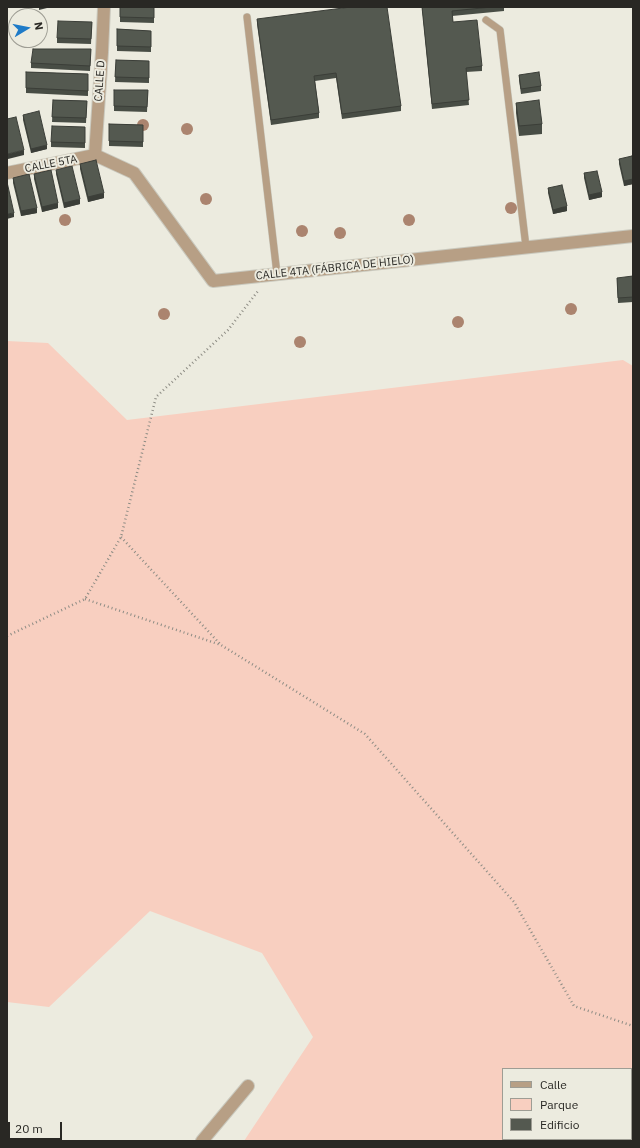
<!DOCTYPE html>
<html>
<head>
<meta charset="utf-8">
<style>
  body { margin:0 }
  #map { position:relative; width:640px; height:1148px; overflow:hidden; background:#ecebdf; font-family:"IBM Plex Sans",sans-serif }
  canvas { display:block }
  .frame { position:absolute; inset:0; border:8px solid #292824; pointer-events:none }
  .legend { position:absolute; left:502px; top:1068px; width:130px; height:72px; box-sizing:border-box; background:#ecebdf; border:1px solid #9e9d94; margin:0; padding:5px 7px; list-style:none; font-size:12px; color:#292824 }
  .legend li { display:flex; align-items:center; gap:8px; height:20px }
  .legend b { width:20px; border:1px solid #9e9d94 }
  .north { position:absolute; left:8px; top:8px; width:40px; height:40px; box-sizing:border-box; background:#ecebdf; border:1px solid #9e9d94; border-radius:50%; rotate:80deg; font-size:11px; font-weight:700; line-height:16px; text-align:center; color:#292824 }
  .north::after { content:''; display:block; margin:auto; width:14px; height:18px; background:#1e7bc8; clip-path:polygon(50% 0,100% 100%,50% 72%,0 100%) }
  .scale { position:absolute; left:8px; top:1122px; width:54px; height:18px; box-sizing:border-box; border:2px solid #292824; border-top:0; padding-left:5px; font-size:12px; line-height:14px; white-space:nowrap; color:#292824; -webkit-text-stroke:3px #ecebdf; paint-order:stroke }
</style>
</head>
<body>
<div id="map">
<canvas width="640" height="1148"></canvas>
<div class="frame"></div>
<ul class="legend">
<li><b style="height:5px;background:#b79f85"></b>Calle</li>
<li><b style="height:11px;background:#f8cfc0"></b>Parque</li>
<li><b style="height:11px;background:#545950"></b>Edificio</li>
</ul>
<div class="north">N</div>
<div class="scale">20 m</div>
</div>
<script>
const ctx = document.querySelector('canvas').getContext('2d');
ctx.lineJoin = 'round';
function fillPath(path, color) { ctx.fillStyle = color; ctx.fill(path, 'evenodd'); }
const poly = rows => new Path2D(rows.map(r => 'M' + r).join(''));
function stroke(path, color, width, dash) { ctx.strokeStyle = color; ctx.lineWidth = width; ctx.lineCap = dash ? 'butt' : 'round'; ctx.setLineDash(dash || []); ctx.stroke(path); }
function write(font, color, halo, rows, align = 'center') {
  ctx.font = font + ' "IBM Plex Sans",sans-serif'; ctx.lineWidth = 4; ctx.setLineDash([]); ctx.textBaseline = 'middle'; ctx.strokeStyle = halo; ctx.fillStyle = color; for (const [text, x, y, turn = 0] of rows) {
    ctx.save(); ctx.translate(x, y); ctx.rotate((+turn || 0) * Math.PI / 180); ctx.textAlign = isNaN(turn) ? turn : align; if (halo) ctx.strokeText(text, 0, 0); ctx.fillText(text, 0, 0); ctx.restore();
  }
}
fillPath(poly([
  [7,341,48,343,127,420,623,360,633,366,633,1141,244,1141,313,1037,262,953,150,911,49,1007,7,1002],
  [503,1069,631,1069,631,1139,503,1139]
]), '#f8cfc0');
const lane = poly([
  [247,17,277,274],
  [486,20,500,30,526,247]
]);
const street = poly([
  [95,155,134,173,213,281,633,236],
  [95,155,102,52,104,7],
  [7,173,95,155],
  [202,1141,248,1086]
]);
stroke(lane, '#c9c8bd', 8);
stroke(street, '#c9c8bd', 14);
stroke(poly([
  [121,537,220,644],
  [85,599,221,645,365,734,514,902,574,1006,633,1026],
  [7,636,85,599,121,537,156,397,228,330,258,291]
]), '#8d8c84', 2.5, [1, 3]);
stroke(lane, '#b79f85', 7);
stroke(street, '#b79f85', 12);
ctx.fillStyle = '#ab846f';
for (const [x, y] of [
  [143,125],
  [187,129],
  [206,199],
  [511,208],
  [65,220],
  [409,220],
  [302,231],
  [340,233],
  [571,309],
  [164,314],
  [458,322],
  [300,342]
]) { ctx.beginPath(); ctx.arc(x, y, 6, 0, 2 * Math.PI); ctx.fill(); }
fillPath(poly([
  [154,7,154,23,120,22,120,17],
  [422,7,504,7,504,11,452,16,453,22,482,66,482,71,466,72,469,105,432,109],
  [257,19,401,106,401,111,342,119,336,78,315,81,319,113,319,118,271,125,257,24],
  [92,22,91,44,57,43,57,38],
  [117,29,151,31,151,52,117,51],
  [91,49,90,71,31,68,31,63],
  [116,60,149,61,149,83,115,82],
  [26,72,88,74,88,96,26,93],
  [519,75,541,86,541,91,521,94,519,80],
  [148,90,147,112,114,111,114,106],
  [53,100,87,101,86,123,52,122],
  [516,103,542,124,542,134,519,136,516,113],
  [23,115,47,149,31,153,23,120],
  [109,124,143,125,143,147,109,146],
  [85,127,85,148,51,147,51,142],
  [619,159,633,159,633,184,624,186,619,164],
  [80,164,104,198,88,202,80,169],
  [56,170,80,204,64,208,56,174],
  [584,173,602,197,589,200,584,178],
  [34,174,58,208,42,212,34,179],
  [13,178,37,213,21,216,13,183],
  [548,188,567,211,553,214,548,193],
  [617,278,633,279,633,302,618,303]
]), '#484d45');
fillPath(poly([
  [39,7,51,7,39,10],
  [47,145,47,149,31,153,31,149],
  [24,150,24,155,8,159,8,154],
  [633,179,633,184,624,186,624,181],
  [602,192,602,197,589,200,589,195],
  [104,193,104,198,88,202,88,197],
  [80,199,80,204,64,208,64,203],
  [58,203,58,208,42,212,42,207],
  [567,206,567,211,553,214,553,210],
  [37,208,37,213,21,216,21,211],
  [14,213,14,217,7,219,7,214]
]), '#3b3e38');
const building = poly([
  [120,7,154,7,154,18,120,17,120,7],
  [351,7,387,7,401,106,342,114,336,73,314,76,319,113,271,120,257,19,351,7],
  [422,7,492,7,452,11,453,22,477,20,482,66,466,68,469,100,432,104,422,7],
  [58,21,92,22,91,39,57,38,58,21],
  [117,29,151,31,151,47,117,46,117,29],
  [33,49,91,49,90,66,31,63,33,49],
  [116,60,149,61,149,78,115,77,116,60],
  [26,72,88,74,88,91,26,88,26,72],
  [539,72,541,86,521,89,519,75,539,72],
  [114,90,148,90,147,107,114,106,114,90],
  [53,100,87,101,86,118,52,117,53,100],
  [539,100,542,124,519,126,516,103,539,100],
  [39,111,47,145,31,149,23,115,39,111],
  [16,117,24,150,8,154,7,151,7,119,16,117],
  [109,124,143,125,143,142,109,141,109,124],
  [52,126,85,127,85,143,51,142,52,126],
  [632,156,633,159,633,179,624,181,619,159,632,156],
  [96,160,104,193,88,197,80,164,96,160],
  [72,166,80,199,64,203,56,170,72,166],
  [51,170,58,203,42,207,34,174,51,170],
  [597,171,602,192,589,195,584,173,597,171],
  [29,174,37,208,21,211,13,178,29,174],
  [7,182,14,213,7,214,7,182],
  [562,185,567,206,553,210,548,188,562,185],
  [633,276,633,297,618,298,617,278,633,276]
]);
fillPath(building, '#545950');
stroke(building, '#3b3e38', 1);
write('11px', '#292824', '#ecebdf', [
  ["CALLE D",100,81,-86],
  ["CALLE 5TA",51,164,-11],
  ["CALLE 4TA (FÁBRICA DE HIELO)",335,268,-6]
]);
</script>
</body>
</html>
